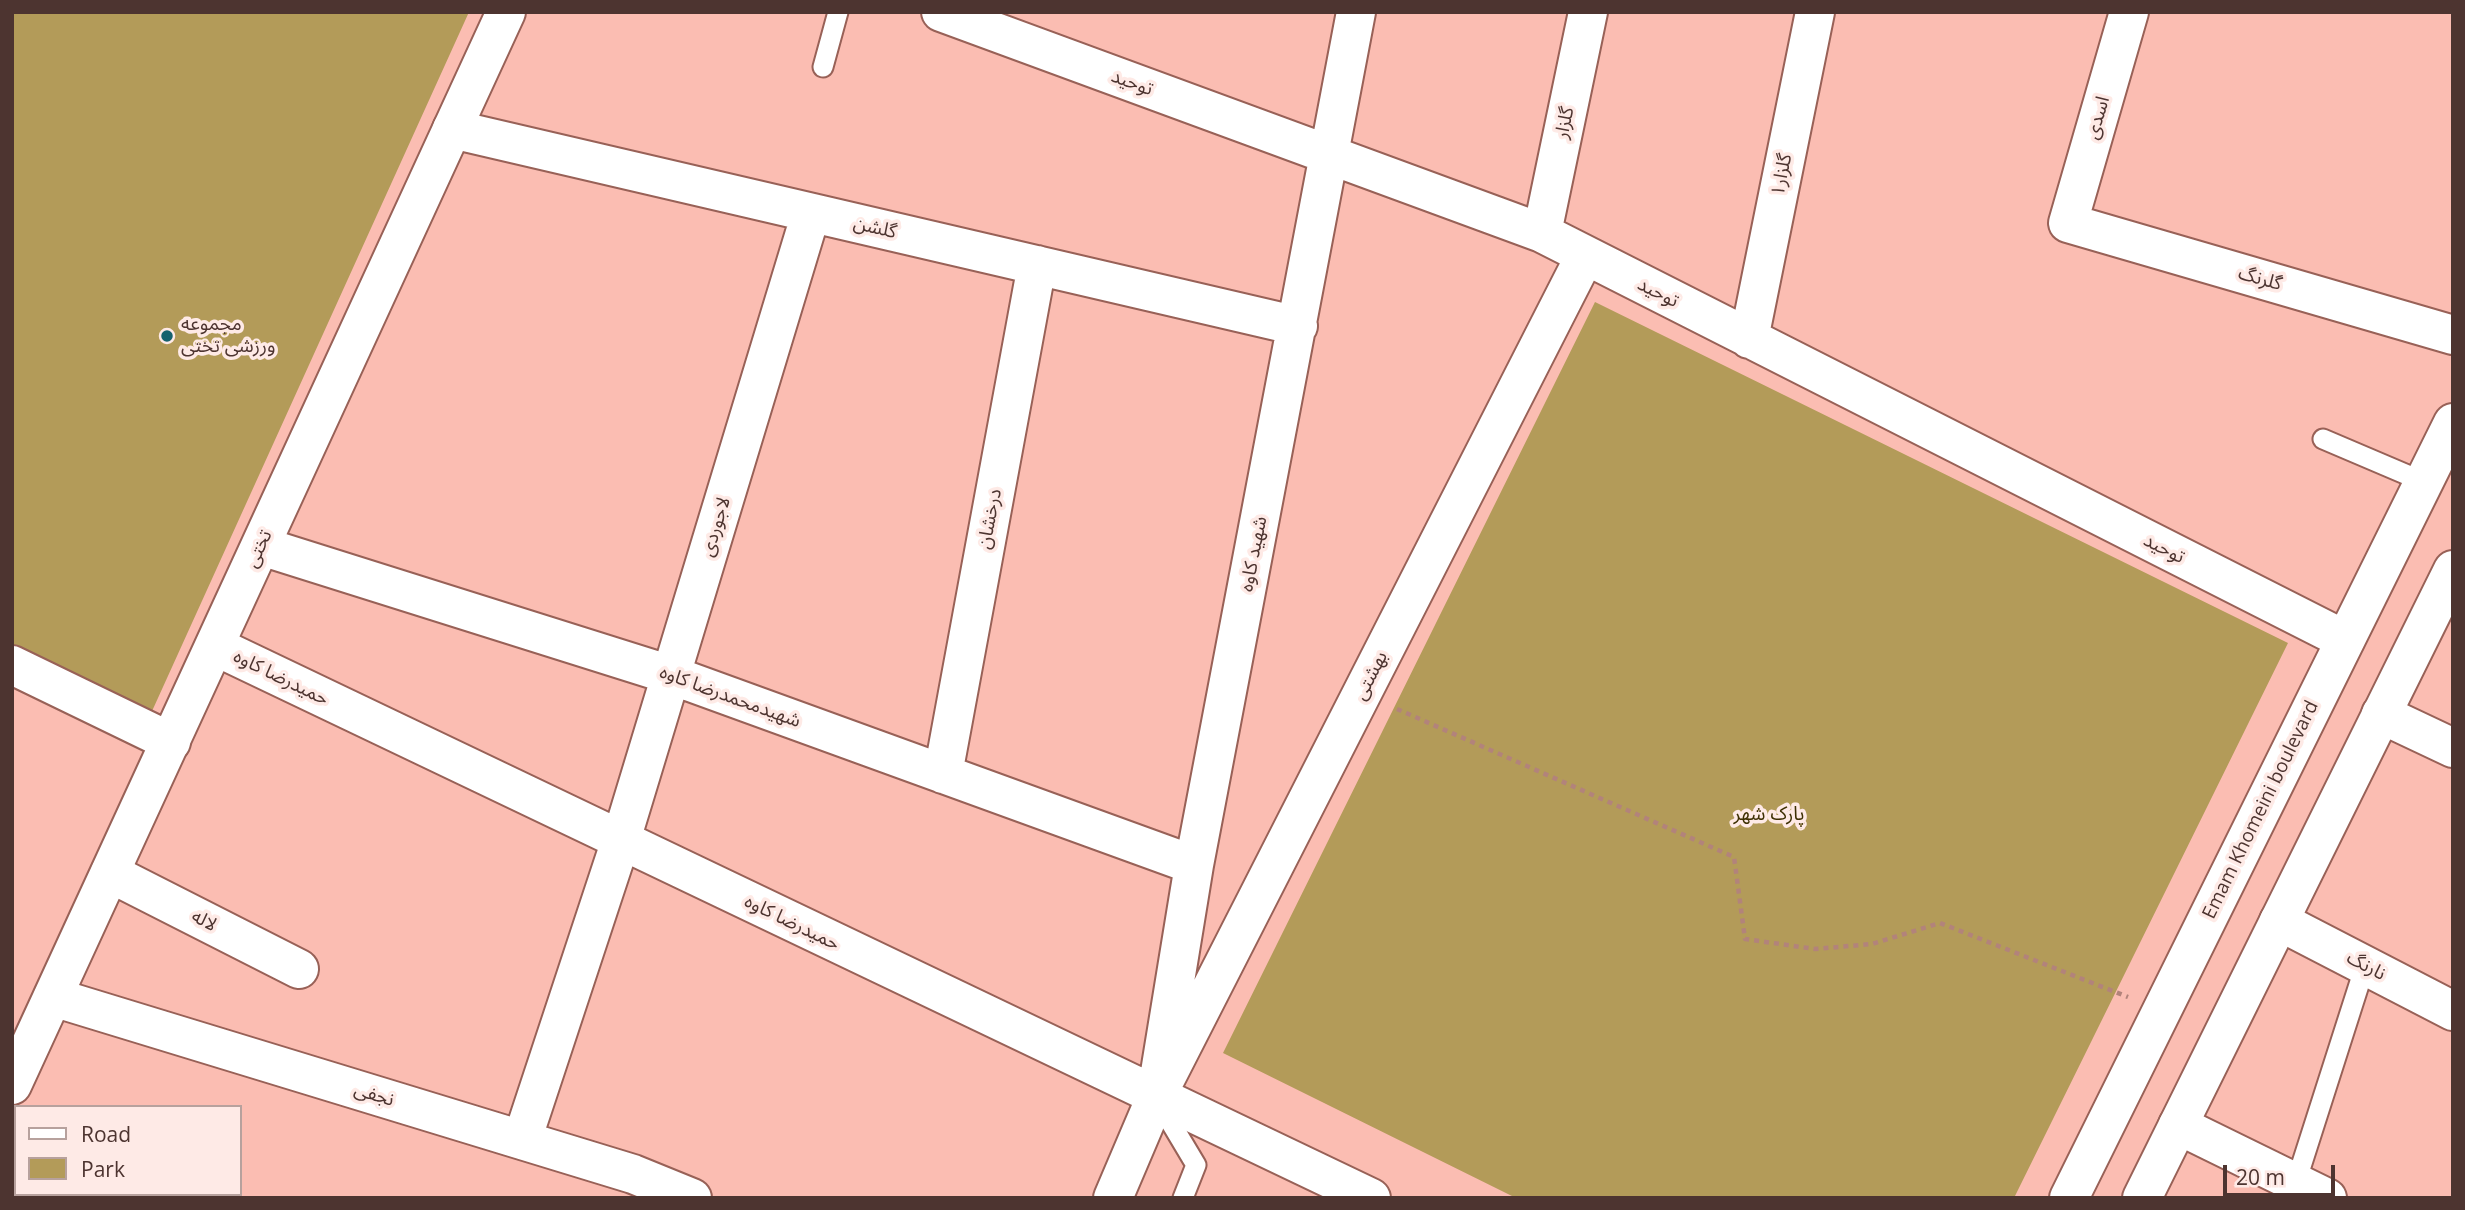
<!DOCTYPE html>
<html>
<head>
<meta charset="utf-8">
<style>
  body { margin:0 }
  #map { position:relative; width:2465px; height:1210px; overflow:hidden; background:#fbbdb2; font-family:"Open Sans",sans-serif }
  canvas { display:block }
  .frame { position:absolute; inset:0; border:14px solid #4d3430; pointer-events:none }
  .legend { position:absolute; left:14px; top:1105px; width:228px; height:91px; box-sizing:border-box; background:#feeae6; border:2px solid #b7a19d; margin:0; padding:9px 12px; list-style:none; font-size:21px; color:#4d3430 }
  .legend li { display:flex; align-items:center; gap:14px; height:35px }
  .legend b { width:35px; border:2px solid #b7a19d }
  .scale { position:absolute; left:2223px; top:1165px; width:112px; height:32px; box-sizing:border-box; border:4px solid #4d3430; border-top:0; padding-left:9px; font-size:21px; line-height:24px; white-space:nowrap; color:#4d3430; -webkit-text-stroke:5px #feeae6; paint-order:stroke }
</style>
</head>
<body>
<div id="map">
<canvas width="2465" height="1210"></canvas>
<div class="frame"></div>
<ul class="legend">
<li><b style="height:9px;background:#fff"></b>Road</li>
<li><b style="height:19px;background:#b39b59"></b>Park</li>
</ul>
<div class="scale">20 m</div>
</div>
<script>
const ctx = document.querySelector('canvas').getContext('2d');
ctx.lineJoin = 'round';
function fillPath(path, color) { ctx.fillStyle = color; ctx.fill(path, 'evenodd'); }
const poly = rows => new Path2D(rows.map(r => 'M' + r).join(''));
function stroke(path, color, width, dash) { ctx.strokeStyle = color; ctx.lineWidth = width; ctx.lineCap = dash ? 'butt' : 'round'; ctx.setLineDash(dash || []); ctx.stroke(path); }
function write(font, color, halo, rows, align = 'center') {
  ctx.font = font + ' "Open Sans","Noto Sans Arabic",sans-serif'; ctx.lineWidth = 7; ctx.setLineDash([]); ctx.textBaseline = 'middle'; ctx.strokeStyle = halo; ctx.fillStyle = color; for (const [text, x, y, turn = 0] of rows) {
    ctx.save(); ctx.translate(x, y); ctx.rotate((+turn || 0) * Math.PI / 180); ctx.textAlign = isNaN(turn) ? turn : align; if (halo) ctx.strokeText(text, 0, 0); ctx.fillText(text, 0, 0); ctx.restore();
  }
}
fillPath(poly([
  [12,12,469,12,148,720,12,659],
  [1595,302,2288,643,2014,1198,1516,1198,1223,1053]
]), '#b39b59');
const service = poly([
  [823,67,838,12],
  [2323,439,2424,482],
  [1159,1103,1196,1165,1183,1198],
  [2296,1182,2365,966]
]);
const minor = poly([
  [941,12,1542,233,2345,640],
  [2129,12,2068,223,2453,335],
  [452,129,1298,326],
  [1542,233,1588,12],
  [1749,339,1815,12],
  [261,546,671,675,1194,865],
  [215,646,1371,1198],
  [12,665,171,742],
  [2381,714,2453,748],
  [943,774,1037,265],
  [110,873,299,969],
  [2279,921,2453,1011],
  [53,997,633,1174,692,1198],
  [1156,1097,1194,865,1356,12],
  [2178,1125,2327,1198],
  [522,1140,621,840,811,213],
  [1113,1198,1156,1097,1585,256]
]);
const secondary = poly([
  [12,1085,506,12],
  [2069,1198,2453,423],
  [2142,1198,2453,570]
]);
stroke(service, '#986157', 23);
stroke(minor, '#986157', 42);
stroke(secondary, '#986157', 42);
stroke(poly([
  [1397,709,1734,857,1745,939,1815,949,1872,944,1940,923,2128,997]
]), '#b2837b', 4.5, [5, 5]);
stroke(service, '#fff', 19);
stroke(minor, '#fff', 38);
stroke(secondary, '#fff', 38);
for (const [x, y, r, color] of [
  [167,336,7,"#15616d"]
]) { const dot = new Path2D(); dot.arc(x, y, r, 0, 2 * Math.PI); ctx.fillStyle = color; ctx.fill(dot); stroke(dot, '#feeae6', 2.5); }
write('19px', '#4d3430', '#feeae6', [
  ["توحید",1132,83,20],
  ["اسدی",2098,118,-74],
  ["گلزار",1565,123,-78],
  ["گلزار۱",1782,175,-79],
  ["گلشن",875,228,13],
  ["گلرنگ",2260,279,16],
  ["توحید",1658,293,27],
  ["درخشان",990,519,-79],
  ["لاجوردی",716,527,-73],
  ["تختی",259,549,-65],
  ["توحید",2164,549,27],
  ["شهید کاوه",1254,554,-79],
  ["بهشتی",1371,676,-63],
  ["حمیدرضا کاوه",281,678,26],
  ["شهیدمحمدرضا کاوه",730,697,20],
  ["Emam Khomeini boulevard",2261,810,-64],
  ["لاله",204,921,27],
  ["حمیدرضا کاوه",792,923,26],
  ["نارنگ",2366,966,28],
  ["نجفی",374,1095,17]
]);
write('19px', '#4d3430', '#feeae6', [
  ["مجموعه",181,325],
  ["ورزشی تختی",181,347]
], 'left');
write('19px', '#3d2f02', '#feeae6', [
  ["پارک شهر",1769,815]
]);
</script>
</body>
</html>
